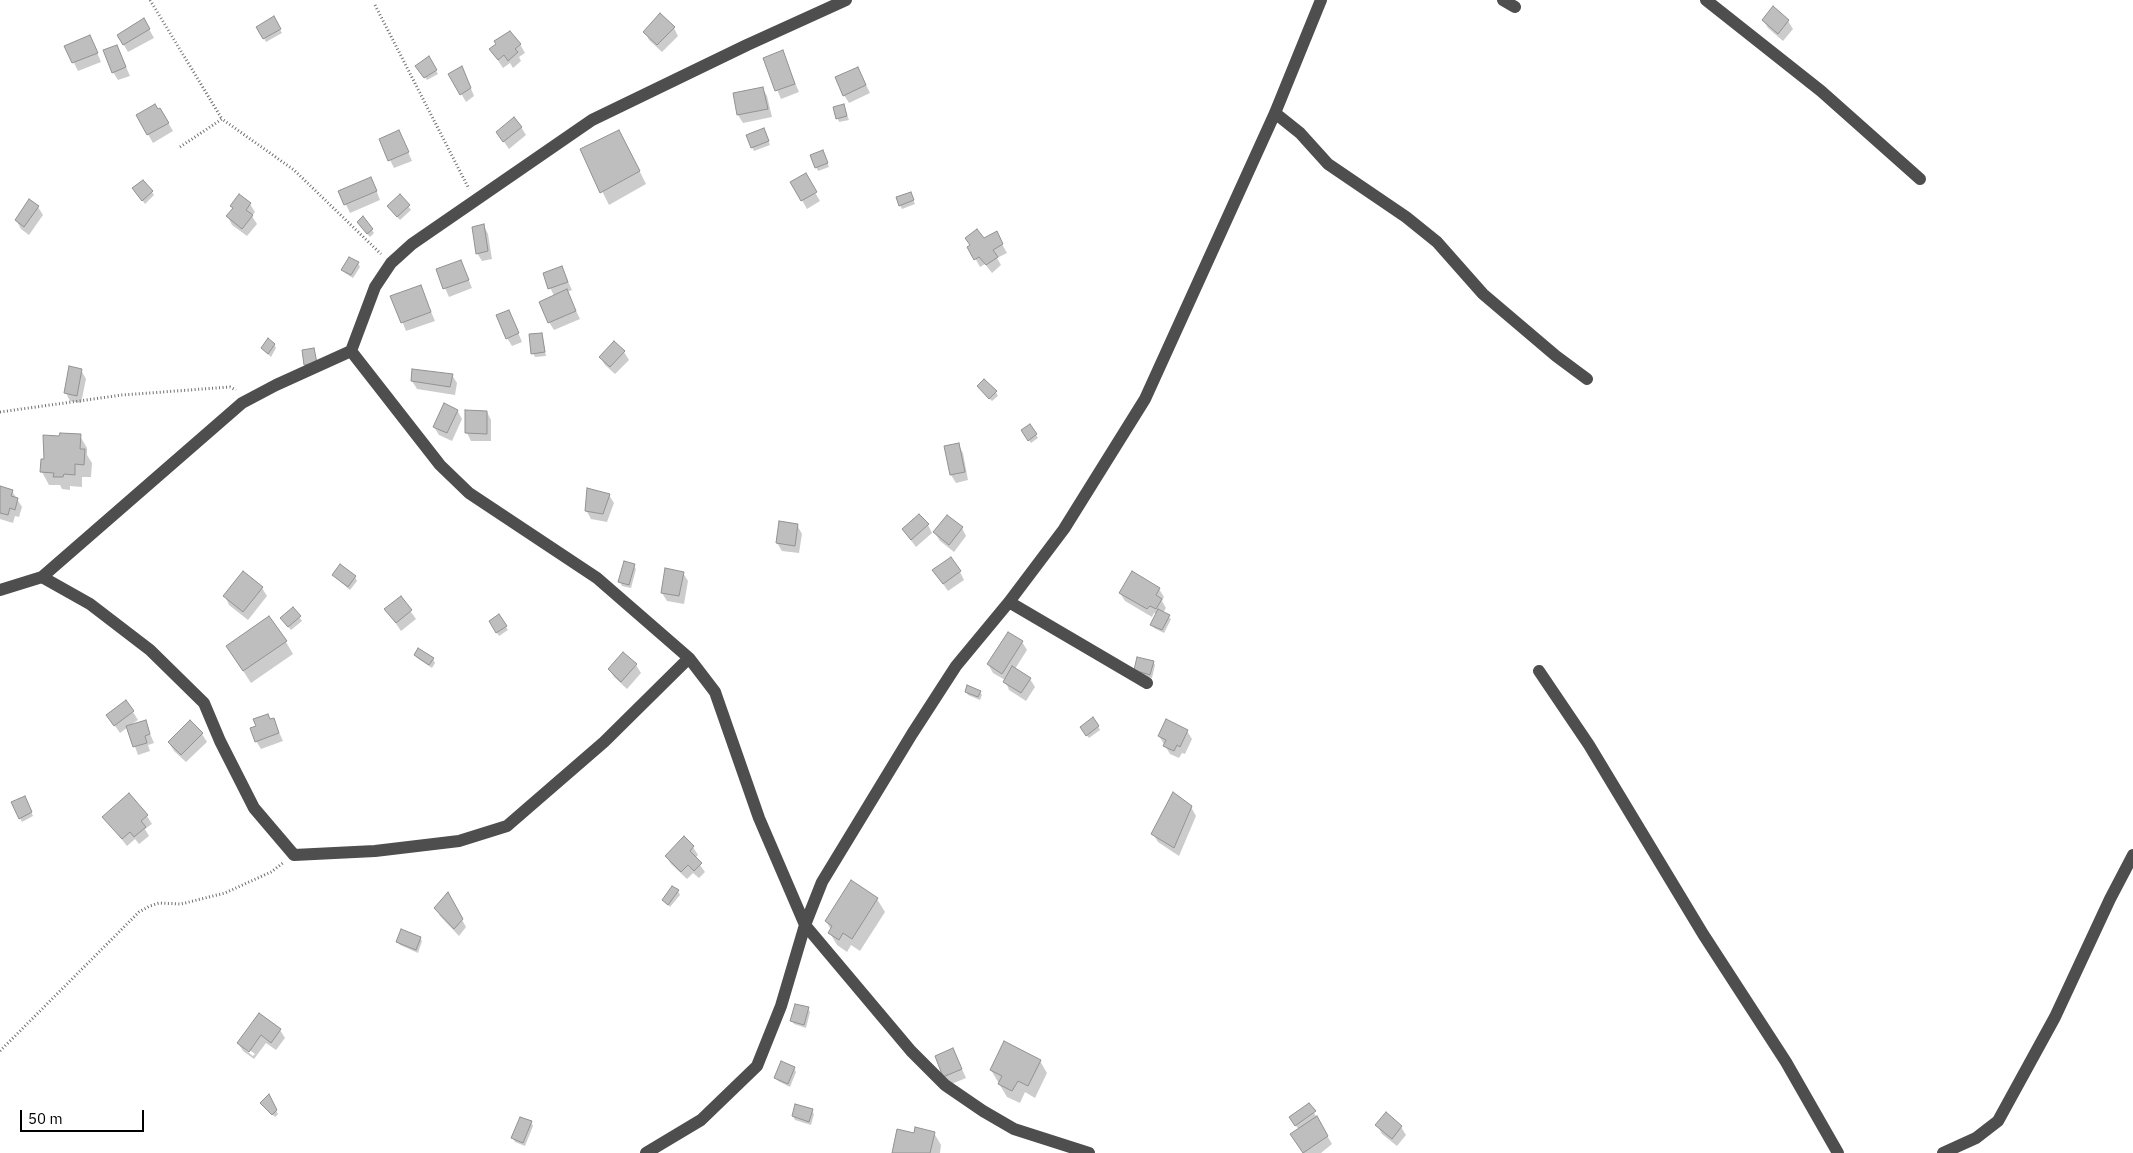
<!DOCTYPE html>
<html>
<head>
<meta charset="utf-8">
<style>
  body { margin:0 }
  #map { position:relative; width:2133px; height:1153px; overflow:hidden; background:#fff; font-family:"IBM Plex Sans",sans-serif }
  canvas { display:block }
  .scale { position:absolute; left:20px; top:1110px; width:124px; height:22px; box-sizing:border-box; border:2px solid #000; border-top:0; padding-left:6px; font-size:15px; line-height:18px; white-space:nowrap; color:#000; -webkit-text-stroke:4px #fff; paint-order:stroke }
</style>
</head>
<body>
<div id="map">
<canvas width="2133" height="1153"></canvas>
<div class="scale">50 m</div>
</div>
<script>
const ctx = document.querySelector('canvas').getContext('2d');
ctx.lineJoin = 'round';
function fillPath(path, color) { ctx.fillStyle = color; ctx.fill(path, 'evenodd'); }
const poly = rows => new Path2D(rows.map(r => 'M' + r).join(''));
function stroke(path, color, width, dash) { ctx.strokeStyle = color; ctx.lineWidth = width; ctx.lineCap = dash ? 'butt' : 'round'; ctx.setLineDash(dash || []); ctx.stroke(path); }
fillPath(poly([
  [1774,8,1788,21,1793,29,1783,41,1768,28,1763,20],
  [273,18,282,33,266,42,258,27],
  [144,20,154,38,128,52,118,35],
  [674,28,678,36,662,52,649,40,645,32],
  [520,44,525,53,519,57,521,61,513,68,510,63,503,68,491,50],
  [94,45,101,62,78,71,66,47],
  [117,46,130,76,118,80,113,72],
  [782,52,799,92,781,99,764,59],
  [428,58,438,74,427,80,419,69],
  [858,68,870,93,849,103,844,95],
  [450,74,466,76,474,96,466,102],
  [762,88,767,96,772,117,743,123,738,115,734,94],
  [843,105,849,120,839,122,834,108],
  [160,109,173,131,153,143,137,115],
  [521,127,526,135,509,149,497,132],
  [766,133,770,145,754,151,752,147],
  [403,140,412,161,394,168,390,160],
  [626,144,646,184,609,205,581,149],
  [825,155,829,167,818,171,816,167],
  [805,175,820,201,807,209,792,182],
  [375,187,380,200,350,213,340,192],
  [136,192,152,192,154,195,145,204],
  [400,195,411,210,400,220,390,209],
  [912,197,915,204,902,209,900,205],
  [250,204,255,212,252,216,257,224,247,236,232,225,228,217],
  [38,207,43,215,29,235,21,229,16,220],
  [363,218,374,233,370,237,360,226],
  [484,226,488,234,492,259,482,261,477,253],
  [996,233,1007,253,997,258,1001,265,992,273,985,264,980,267,969,247],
  [461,261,472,288,449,297,437,270],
  [358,263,360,267,353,278,345,273,343,270],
  [562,268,572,290,567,292,580,319,554,330,549,322,554,296,544,274],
  [420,286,435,321,406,331,392,296],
  [513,320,522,342,512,346,507,338],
  [542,334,546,356,535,357,533,353],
  [274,344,276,348,271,357,262,349],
  [624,352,629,360,615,374,605,365,600,357],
  [81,370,86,379,81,403,70,401,66,393],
  [452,375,457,383,455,395,417,389,412,381],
  [981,390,996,392,998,396,992,401],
  [457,410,462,419,452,441,439,435,434,427],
  [487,412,491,420,491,441,471,441,467,433],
  [1030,425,1038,438,1031,443,1022,430],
  [80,436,87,448,87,455,92,463,91,477,82,477,82,487,70,486,70,490,62,489,60,485,49,485,42,472,45,460],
  [958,444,963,453,968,480,956,483,951,475],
  [12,491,22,507,19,517,15,516,13,523,0,519,0,492],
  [609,495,614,503,607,522,591,519,586,510],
  [797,525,802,534,799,553,782,551,777,543],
  [928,525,932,533,916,547,903,530],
  [962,528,966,536,954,552,940,541,935,533],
  [634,566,636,569,631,588,622,586,620,582],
  [960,572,964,580,948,591,939,578],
  [683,573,688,581,684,604,667,601,662,593],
  [333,575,355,577,357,581,350,590],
  [262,588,267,596,248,620,229,605,225,596],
  [1159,589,1164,597,1162,601,1166,608,1163,613,1171,619,1164,633,1154,628,1152,625,1157,614,1154,613,1152,617,1125,601,1120,593],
  [400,597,416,619,401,631,386,609],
  [293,609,302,621,291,630,284,622],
  [499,616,508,630,499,636,490,622],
  [286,642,293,654,251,683,227,646],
  [1022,642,1027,650,1015,669,1030,679,1035,687,1026,701,1009,690,1005,680,993,673,988,664],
  [419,650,433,659,435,663,432,668,417,658,415,655],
  [624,654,636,665,641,673,627,689,614,677,609,669],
  [1153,662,1155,665,1152,678,1137,674],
  [966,692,980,692,982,695,980,700,968,695],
  [133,712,138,720,129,726,145,722,154,743,148,745,150,751,138,755,128,727,120,733,113,723],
  [273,719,283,741,261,749,256,741],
  [1098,726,1100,730,1089,738,1083,731],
  [1187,731,1192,739,1185,754,1182,753,1179,758,1170,754,1159,736],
  [202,734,207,742,186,762,174,751,169,743],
  [26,801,33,816,22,822,20,818],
  [1191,807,1196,816,1179,856,1158,842,1153,834],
  [147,816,152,824,145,829,149,836,139,844,135,839,127,846,104,817],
  [684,838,693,847,698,855,695,858,705,872,699,878,693,873,687,879,671,864,666,856],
  [852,882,877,899,885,912,860,951,851,945,847,952,837,945,830,933,831,930,826,921],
  [678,891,680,895,670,907,663,900],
  [448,894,466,927,459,936,440,916,436,908],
  [420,938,422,941,418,953,400,945,398,942],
  [808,1009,810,1012,806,1028,794,1024,792,1021],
  [260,1015,280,1030,285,1038,276,1050,266,1043,254,1059,243,1051,238,1043],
  [244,1046,255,1054,253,1056,244,1049],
  [953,1049,966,1078,949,1085,945,1077],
  [1040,1061,1047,1073,1035,1098,1025,1092,1020,1103,1007,1097,991,1070],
  [794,1068,796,1072,790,1087,778,1081,776,1078],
  [268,1096,278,1114,275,1117,264,1106],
  [1309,1104,1332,1144,1321,1153,1304,1153,1297,1143,1299,1130,1290,1117],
  [812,1111,814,1114,811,1125,795,1120,793,1116],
  [531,1122,533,1126,525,1146,515,1142,513,1138],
  [1377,1125,1401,1127,1406,1135,1397,1146,1382,1134],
  [934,1133,941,1145,940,1153,893,1153,915,1134]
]), '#0003');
const building = poly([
  [1773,6,1789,20,1778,34,1762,20,1773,6],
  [660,13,675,27,657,45,643,32,660,13],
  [274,16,281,29,263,39,256,27,274,16],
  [144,18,150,29,123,45,117,35,144,18],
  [510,31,521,44,515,49,518,52,508,61,504,55,498,60,489,49,496,44,494,41,510,31],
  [90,35,98,53,72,63,64,46,90,35],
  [117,45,126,67,112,73,103,50,117,45],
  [783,50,795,84,775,91,763,58,783,50],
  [429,56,437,70,424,78,415,66,429,56],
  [462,66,471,88,460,95,448,74,462,66],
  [858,67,866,85,843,96,835,77,858,67],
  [763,87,768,109,737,115,733,93,763,87],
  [155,104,158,109,160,108,169,123,147,135,136,115,155,104],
  [844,104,847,116,836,119,833,107,844,104],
  [514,117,522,127,503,142,496,132,514,117],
  [764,128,769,141,751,148,746,135,764,128],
  [399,130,409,152,388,161,379,139,399,130],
  [619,130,640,171,600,193,580,149,619,130],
  [823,150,828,163,815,168,810,155,823,150],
  [806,173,817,192,801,201,790,182,806,173],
  [371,177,377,191,344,205,338,191,371,177],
  [143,180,153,191,142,201,132,188,143,180],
  [911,192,914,200,899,206,896,197,911,192],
  [239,194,251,203,246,210,253,215,242,229,226,216,233,208,230,206,239,194],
  [400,194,410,205,397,217,387,206,400,194],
  [29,199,39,206,24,227,15,220,29,199],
  [363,216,373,229,367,234,357,222,363,216],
  [484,224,488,251,476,254,472,227,484,224],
  [977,229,984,238,997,231,1003,244,993,250,998,257,986,265,979,257,974,260,967,247,970,245,965,238,977,229],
  [349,257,359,262,351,275,341,270,349,257],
  [461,260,469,280,443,289,436,269,461,260],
  [562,266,568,282,548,289,543,273,562,266],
  [421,285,431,312,401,323,390,296,421,285],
  [567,289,576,311,548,323,539,302,567,289],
  [509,310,519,333,506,339,496,315,509,310],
  [542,333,545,352,531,354,529,334,542,333],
  [268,338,275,344,268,354,261,348,268,338],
  [614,341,625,351,610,367,599,357,614,341],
  [314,348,317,363,304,365,302,350,314,348],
  [69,366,82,369,77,396,64,393,69,366],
  [412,369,453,374,450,387,411,381,412,369],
  [984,379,997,391,989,399,977,386,984,379],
  [444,403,458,410,447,433,433,427,444,403],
  [465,410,487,411,487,434,465,433,465,410],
  [1030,424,1037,434,1028,441,1021,430,1030,424],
  [60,433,81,434,80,449,85,449,84,465,75,464,75,475,64,474,63,477,53,477,54,473,40,472,41,459,44,459,43,435,59,436,60,433],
  [959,443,965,472,950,475,944,446,959,443],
  [0,486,13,490,11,496,18,498,15,510,10,508,8,515,0,513,0,486],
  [587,488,610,494,603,514,585,511,587,488],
  [919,514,929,524,911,540,902,529,919,514],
  [947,515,963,527,949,545,933,532,947,515],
  [779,521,798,524,795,546,776,543,779,521],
  [951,557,961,571,943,584,932,570,951,557],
  [624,561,635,564,629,585,618,582,624,561],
  [340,564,356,576,348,587,332,575,340,564],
  [665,568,684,572,679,596,661,593,665,568],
  [243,571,263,587,243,612,223,596,243,571],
  [1132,571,1160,588,1156,595,1162,599,1156,609,1150,606,1147,609,1119,593,1132,571],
  [401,596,412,610,396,623,384,609,401,596],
  [293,607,301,616,288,627,280,618,293,607],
  [1158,609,1170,615,1162,630,1150,625,1158,609],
  [499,614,507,626,496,633,489,621,499,614],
  [269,616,287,641,243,671,226,646,269,616],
  [1008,632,1023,641,1002,674,987,664,1008,632],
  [418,648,434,658,429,665,414,655,418,648],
  [623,652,637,664,621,682,608,669,623,652],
  [1137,657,1154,661,1150,675,1134,670,1137,657],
  [1012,666,1031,678,1021,693,1003,682,1012,666],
  [967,685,981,691,978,697,965,692,967,685],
  [126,700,134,711,114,726,106,715,126,700],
  [268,714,270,719,274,718,279,733,255,742,250,728,256,726,253,719,268,714],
  [1093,717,1099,726,1086,736,1080,727,1093,717],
  [1166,719,1188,730,1180,747,1177,745,1174,751,1163,746,1166,740,1158,736,1166,719],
  [146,720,150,734,145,736,147,743,133,747,126,726,146,720],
  [190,720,203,733,181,755,168,742,190,720],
  [1173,792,1192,806,1174,848,1151,834,1173,792],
  [129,793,148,815,141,821,146,827,134,837,130,832,122,839,102,817,129,793],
  [25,796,32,812,19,819,11,802,25,796],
  [684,836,694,846,690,851,702,863,694,871,688,865,681,872,665,856,684,836],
  [851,880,878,898,852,939,843,933,839,940,828,933,832,926,825,921,851,880],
  [672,886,679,890,668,905,662,900,672,886],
  [448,892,463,919,454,929,434,908,448,892],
  [401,929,421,937,416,950,396,942,401,929],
  [795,1004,809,1007,804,1025,790,1021,795,1004],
  [259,1013,281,1029,271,1043,261,1035,249,1052,237,1043,259,1013],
  [1004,1041,1041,1060,1028,1086,1018,1081,1012,1091,998,1084,1002,1076,990,1070,1004,1041],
  [953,1048,962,1069,943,1077,935,1056,953,1048],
  [781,1061,795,1067,788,1084,774,1078,781,1061],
  [269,1094,277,1110,272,1115,260,1103,269,1094],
  [1309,1103,1316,1111,1295,1126,1289,1117,1309,1103],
  [795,1104,813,1109,809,1122,792,1116,795,1104],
  [1386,1112,1402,1126,1392,1139,1375,1125,1386,1112],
  [1317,1116,1328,1136,1303,1153,1290,1134,1317,1116],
  [520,1117,532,1121,523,1143,511,1138,520,1117],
  [915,1127,935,1132,930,1153,892,1153,897,1129,914,1133,915,1127]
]);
fillPath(building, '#bebebe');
stroke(building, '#929292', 1);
stroke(poly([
  [150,0,222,119],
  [375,5,469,189],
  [180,147,222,119,294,170,381,254],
  [0,412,122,395,230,387,236,390],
  [0,1051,139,912,150,906,159,903,181,904,225,893,271,872,283,863]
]), '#707070', 3, [1, 2.5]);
stroke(poly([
  [1503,0,1515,7],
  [1706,0,1821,91,1920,179],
  [1275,113,1300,133,1328,164,1406,217,1437,242,1483,294,1556,356,1587,379],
  [351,351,375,287,391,263,412,244,592,120,747,45,846,0],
  [42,577,90,604,150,650,204,703,220,741,254,808,294,855,375,851,459,841,507,826,604,742,689,658],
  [0,590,42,577,242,403,276,385,351,351,440,465,469,493,597,578,689,658,715,692,759,818,805,925,911,1051,945,1085,983,1111,1014,1129,1089,1153],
  [1009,602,1147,683],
  [1539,671,1589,745,1703,934,1786,1062,1838,1153],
  [646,1153,701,1120,757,1066,781,1006,805,925,822,882,912,734,956,666,1009,602,1064,529,1145,399,1275,113,1321,0],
  [1943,1153,1976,1138,1998,1121,2055,1017,2110,899,2133,855]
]), '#4e4e4e', 12);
</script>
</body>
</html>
